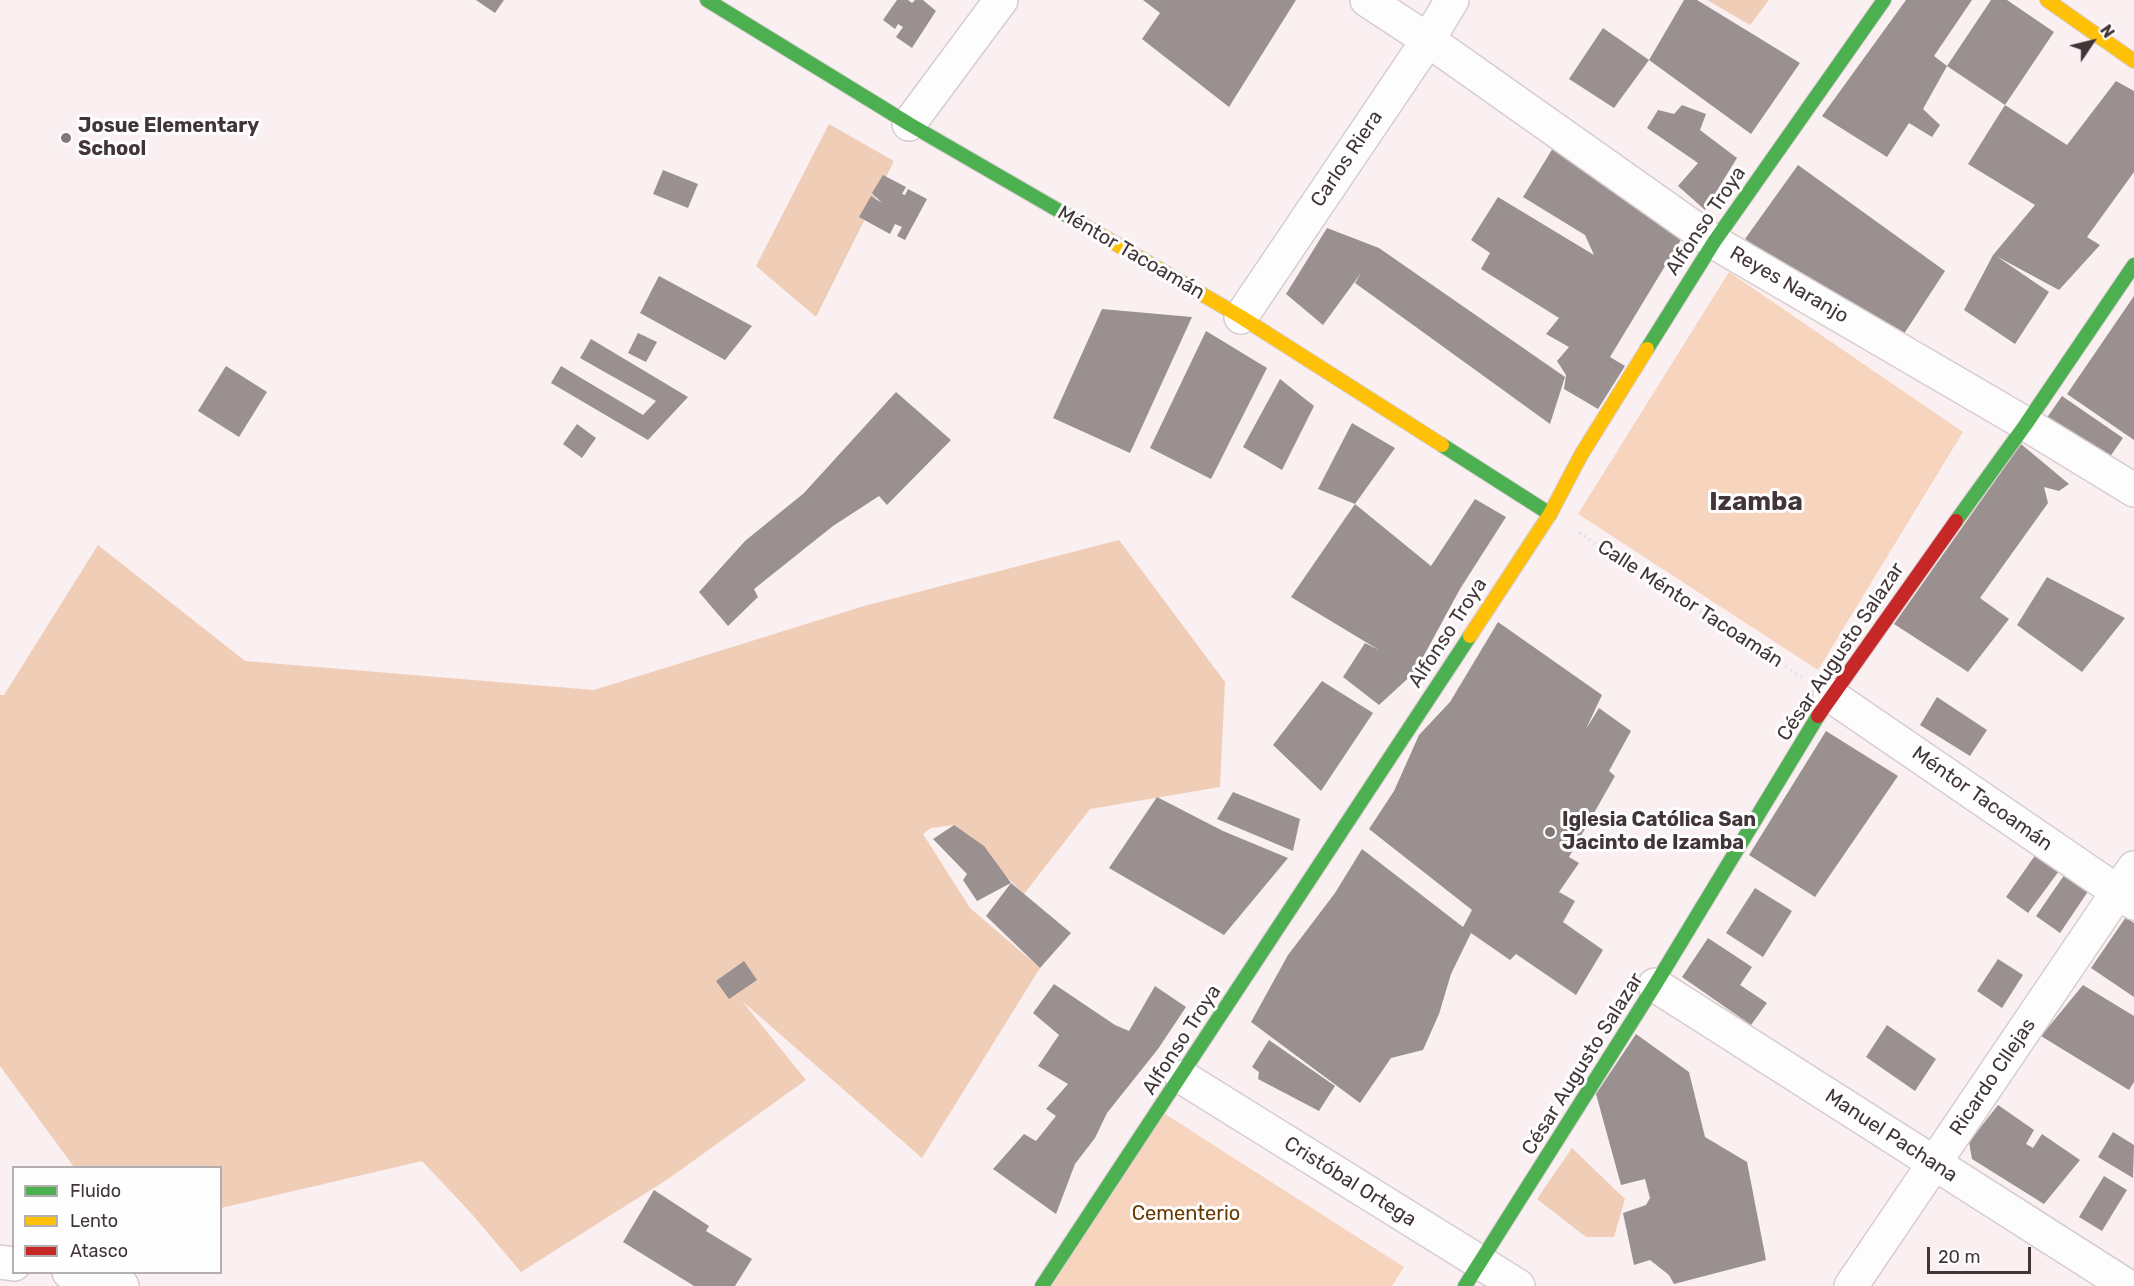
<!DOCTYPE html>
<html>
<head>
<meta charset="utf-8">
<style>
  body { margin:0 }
  #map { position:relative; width:2134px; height:1286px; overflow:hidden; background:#faf0f2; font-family:Rubik,sans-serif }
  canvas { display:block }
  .legend { position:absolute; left:12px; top:1166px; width:210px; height:108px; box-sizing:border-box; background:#fefefe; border:2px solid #b3aeaf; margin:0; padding:8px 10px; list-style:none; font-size:18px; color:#423538 }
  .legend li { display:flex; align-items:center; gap:12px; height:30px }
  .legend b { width:30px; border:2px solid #b3aeaf }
  .north { position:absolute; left:2062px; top:12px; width:60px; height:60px; -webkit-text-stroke:4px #fefefe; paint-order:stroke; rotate:55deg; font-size:16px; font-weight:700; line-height:24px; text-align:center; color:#423538 }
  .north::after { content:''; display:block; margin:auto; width:21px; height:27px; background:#423538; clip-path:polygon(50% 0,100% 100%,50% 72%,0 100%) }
  .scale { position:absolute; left:1927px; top:1247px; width:104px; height:27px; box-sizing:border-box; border:3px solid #423538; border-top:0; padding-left:8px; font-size:18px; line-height:21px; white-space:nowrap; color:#423538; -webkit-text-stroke:4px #fefefe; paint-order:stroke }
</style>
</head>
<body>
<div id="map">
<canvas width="2134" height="1286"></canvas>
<ul class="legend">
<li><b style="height:8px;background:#4caf50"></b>Fluido</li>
<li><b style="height:8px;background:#ffc107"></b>Lento</li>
<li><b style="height:8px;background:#c62828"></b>Atasco</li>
</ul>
<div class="north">N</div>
<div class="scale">20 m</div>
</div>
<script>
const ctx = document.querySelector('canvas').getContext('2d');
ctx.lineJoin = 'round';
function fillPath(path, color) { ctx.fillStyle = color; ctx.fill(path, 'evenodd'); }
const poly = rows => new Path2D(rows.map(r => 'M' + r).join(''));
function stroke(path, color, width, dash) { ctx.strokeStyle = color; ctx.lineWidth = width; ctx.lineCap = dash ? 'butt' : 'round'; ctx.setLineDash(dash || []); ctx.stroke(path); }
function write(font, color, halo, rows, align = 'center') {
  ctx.font = font + ' Rubik,sans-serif'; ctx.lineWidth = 6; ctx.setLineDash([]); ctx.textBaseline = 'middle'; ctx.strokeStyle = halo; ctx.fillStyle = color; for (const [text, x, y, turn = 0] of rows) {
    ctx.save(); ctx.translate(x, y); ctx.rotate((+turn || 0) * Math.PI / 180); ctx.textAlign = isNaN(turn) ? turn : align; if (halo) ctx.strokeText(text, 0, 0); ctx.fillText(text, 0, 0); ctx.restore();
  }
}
fillPath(poly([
  [1729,272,1963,432,1818,670,1578,514],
  [1162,1112,1404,1267,1392,1286,1052,1286]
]), '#f7d4bd');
fillPath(poly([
  [1707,0,1769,0,1750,25],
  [829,124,894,161,816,317,756,266],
  [1119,540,1225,682,1220,787,1090,809,1024,894,954,825,931,828,923,834,970,908,1040,968,922,1158,742,1001,806,1080,668,1179,521,1272,470,1212,422,1161,221,1208,220,1168,74,1167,0,1066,0,695,4,695,98,545,245,661,594,690,864,606],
  [1572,1148,1625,1199,1614,1237,1586,1237,1537,1199]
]), '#f0cdb6');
fillPath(poly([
  [476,0,504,0,495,13],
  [897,0,908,0,912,3,915,0,923,0,936,11,912,48,896,37,903,27,898,24,895,29,883,20],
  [1143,0,1296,0,1229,107,1142,39,1160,13],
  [1684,0,1697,0,1800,63,1751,134,1649,60,1614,108,1569,79,1603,28,1649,60],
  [1906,0,1972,0,1934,56,1947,66,1923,109,1940,125,1932,137,1909,123,1887,157,1822,116],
  [1991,0,2007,0,2054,32,2005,105,1947,66],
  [2116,81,2134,91,2134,172,2087,237,2100,245,2059,290,1996,256,2049,292,2015,344,1964,310,1993,255,2035,205,1968,164,2005,105,2067,145],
  [1682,105,1706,114,1700,130,1737,158,1705,210,1678,186,1698,163,1647,128,1658,110,1674,114],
  [1553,148,1614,185,1682,238,1610,357,1625,366,1598,409,1564,389,1566,375,1557,361,1569,347,1546,334,1559,318,1481,269,1490,253,1471,240,1498,197,1594,255,1585,235,1523,197],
  [1798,165,1945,271,1900,340,1745,239],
  [663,170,698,184,688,208,653,194],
  [883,175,906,187,902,194,905,195,908,189,927,199,905,240,897,236,902,227,895,224,890,234,859,217,871,196,882,203,872,193],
  [1327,228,1379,248,1565,377,1550,424,1355,283,1361,273,1323,325,1286,294],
  [659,276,752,326,725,360,640,313],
  [2134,296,2134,440,2067,394],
  [1102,309,1192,317,1130,453,1053,418],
  [1206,331,1267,368,1211,479,1150,448],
  [638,333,657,342,646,362,628,353],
  [591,339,688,397,648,440,551,383,561,366,643,415,656,401,580,358],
  [226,366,267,392,239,437,198,411],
  [1280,379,1314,406,1282,470,1243,447],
  [896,392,951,440,887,505,879,496,833,526,754,589,758,597,728,626,699,592,745,541,804,493],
  [2062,396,2123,438,2107,461,2046,419],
  [1352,423,1395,448,1355,504,1318,489],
  [577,424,596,438,582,458,563,444],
  [2021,444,2069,484,2059,491,2044,487,2048,503,1980,598,2009,619,1968,672,1894,624],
  [1475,499,1506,517,1460,589,1415,672,1379,705,1343,677,1365,643,1379,650,1291,597,1355,504,1431,566],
  [2047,577,2125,618,2082,672,2017,625],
  [1498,622,1602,695,1586,729,1599,708,1631,731,1609,771,1615,776,1569,857,1579,863,1559,892,1575,901,1563,922,1603,950,1576,995,1516,954,1510,960,1471,933,1451,974,1439,1014,1423,1050,1391,1058,1360,1103,1251,1022,1288,955,1335,893,1362,849,1463,927,1472,910,1369,829,1394,791,1419,735,1450,702],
  [1322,681,1373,713,1321,791,1273,745],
  [1937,697,1987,730,1970,756,1920,725],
  [1826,731,1898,776,1815,897,1749,855],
  [1233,792,1300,819,1293,851,1217,819],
  [1157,797,1223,831,1288,858,1224,935,1109,868],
  [954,825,984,846,1011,883,1071,933,1040,968,986,916,1011,883,977,901,963,880,967,874,933,839],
  [2036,854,2059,871,2028,913,2006,897],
  [2065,874,2089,890,2060,933,2036,916],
  [1755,888,1792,911,1763,957,1726,933],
  [2126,917,2134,923,2134,997,2091,968],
  [1708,938,1752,967,1740,985,1767,1003,1751,1025,1682,977],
  [1998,959,2023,975,2002,1008,1977,991],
  [744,961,757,980,729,999,716,981],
  [1054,984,1115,1025,1129,1031,1155,986,1186,1007,1158,1049,1107,1113,1095,1138,1075,1164,1056,1214,993,1169,1024,1134,1036,1141,1056,1116,1046,1109,1068,1084,1038,1066,1059,1035,1033,1013],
  [2083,985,2134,1016,2134,1082,2129,1090,2041,1036],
  [1887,1025,1936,1059,1915,1091,1866,1057],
  [1636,1034,1689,1072,1705,1137,1747,1162,1766,1260,1674,1284,1669,1275,1650,1260,1634,1265,1623,1213,1646,1205,1650,1198,1645,1179,1621,1185,1596,1094],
  [1269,1040,1335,1086,1319,1111,1258,1079,1259,1072,1252,1067],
  [1998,1105,2034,1130,2026,1144,2033,1148,2042,1134,2080,1160,2044,1204,1972,1159,1969,1142],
  [2113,1132,2134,1145,2133,1178,2098,1157],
  [2104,1176,2127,1190,2102,1231,2079,1217],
  [654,1190,709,1226,706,1231,752,1259,735,1286,694,1286,623,1242]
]), '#9a9090');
const street = poly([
  [1367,0,1428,40,1714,242,2026,424,2134,490],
  [909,124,1001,0],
  [1241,317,1428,40,1452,0],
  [1830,695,2134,903],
  [1655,985,2127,1286],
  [1182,1077,1518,1286],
  [0,1262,14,1264],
  [69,1272,94,1276,122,1286],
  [1851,1286,2134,868]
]);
const fast = poly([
  [707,0,909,124,1087,227],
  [1647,349,1714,242,1884,0],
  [1442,445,1550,514],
  [1956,521,2026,424,2134,265],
  [1042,1286,1470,636],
  [1465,1286,1655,985,1818,716]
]);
const slow = poly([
  [2047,0,2134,61],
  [1087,227,1241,317,1442,445],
  [1470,636,1550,514,1581,455,1647,349]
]);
const jam = poly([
  [1818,716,1956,521]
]);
stroke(street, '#d7cccf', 36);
stroke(fast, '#d7cccf', 16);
stroke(slow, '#d7cccf', 16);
stroke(jam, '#d7cccf', 16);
stroke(poly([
  [1579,533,1802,677]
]), '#e2dedf', 4, [1.5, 4.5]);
stroke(street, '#fefdfd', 33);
stroke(fast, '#4caf50', 14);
stroke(slow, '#ffc107', 14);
stroke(jam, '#c62828', 14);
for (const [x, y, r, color] of [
  [66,138,6,"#827679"],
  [1550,832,6,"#827679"]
]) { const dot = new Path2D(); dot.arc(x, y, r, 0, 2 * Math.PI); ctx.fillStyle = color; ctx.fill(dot); stroke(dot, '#fefefe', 2); }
write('bold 20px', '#423538', '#fefefe', [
  ["Josue Elementary",78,126],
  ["School",78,149],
  ["Iglesia Católica San",1562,820],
  ["Jacinto de Izamba",1562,843]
], 'left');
write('20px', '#423538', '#fefefe', [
  ["Carlos Riera",1347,159,-56],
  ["Alfonso Troya",1706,221,-56],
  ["Méntor Tacoamán",1131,253,30],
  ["Reyes Naranjo",1789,285,30],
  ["Calle Méntor Tacoamán",1690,604,33],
  ["Alfonso Troya",1448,633,-57],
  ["César Augusto Salazar",1841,652,-56],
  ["Méntor Tacoamán",1982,799,35],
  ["Alfonso Troya",1182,1040,-57],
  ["César Augusto Salazar",1583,1064,-58],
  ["Ricardo Cllejas",1993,1077,-56],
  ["Manuel Pachana",1891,1136,33],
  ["Cristóbal Ortega",1350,1182,32]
]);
write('20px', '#6a3801', '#fefefe', [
  ["Cementerio",1186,1214]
]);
write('bold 26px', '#423538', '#fefefe', [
  ["Izamba",1756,502]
]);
</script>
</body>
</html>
